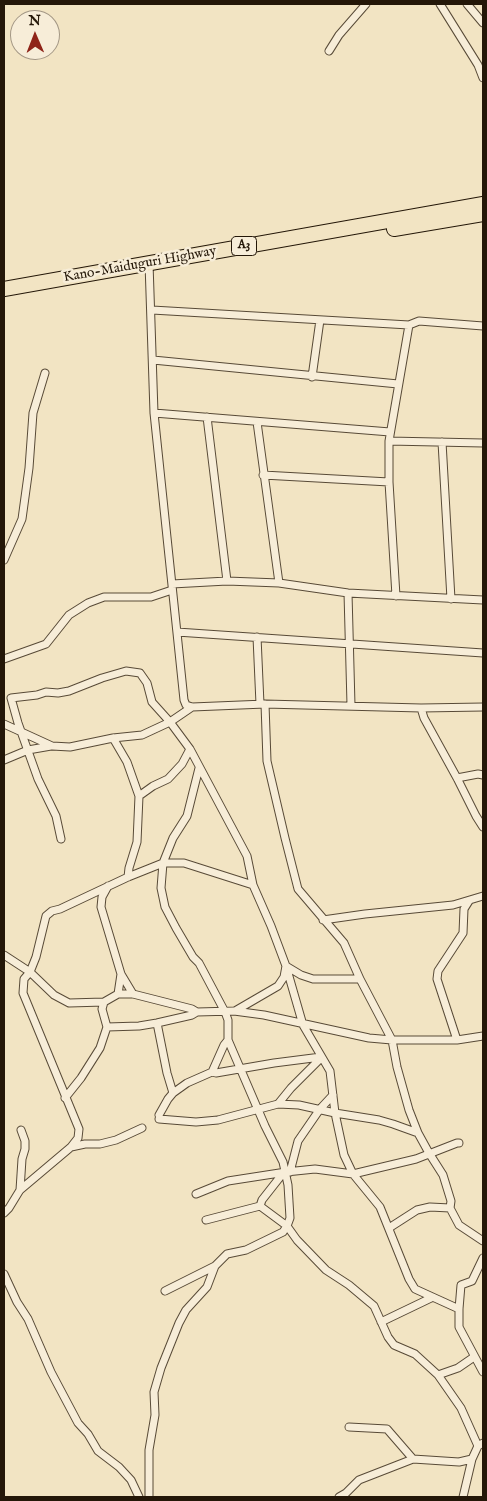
<!DOCTYPE html>
<html>
<head>
<meta charset="utf-8">
<style>
  body { margin:0 }
  #map { position:relative; width:487px; height:1501px; overflow:hidden; background:#f2e4c3; font-family:"IM FELL English",serif }
  canvas { display:block }
  .frame { position:absolute; inset:0; border:5px solid #241708; pointer-events:none }
  .north { position:absolute; left:10px; top:10px; width:50px; height:50px; box-sizing:border-box; background:#f7edd8; border:1px solid #a39785; border-radius:50%; rotate:359deg; font-size:14px; font-weight:700; line-height:20px; text-align:center; color:#241708 }
  .north::after { content:''; display:block; margin:auto; width:18px; height:22px; background:#8f2418; clip-path:polygon(50% 0,100% 100%,50% 72%,0 100%) }
</style>
</head>
<body>
<div id="map">
<canvas width="487" height="1501"></canvas>
<div class="frame"></div>
<div class="north">N</div>
</div>
<script>
const ctx = document.querySelector('canvas').getContext('2d');
ctx.lineJoin = 'round';
const poly = rows => new Path2D(rows.map(r => 'M' + r).join(''));
function stroke(path, color, width, dash) { ctx.strokeStyle = color; ctx.lineWidth = width; ctx.lineCap = dash ? 'butt' : 'round'; ctx.setLineDash(dash || []); ctx.stroke(path); }
function write(font, color, halo, rows, align = 'center') {
  ctx.font = font + ' "IM FELL English",serif'; ctx.lineWidth = 5; ctx.setLineDash([]); ctx.textBaseline = 'middle'; ctx.strokeStyle = halo; ctx.fillStyle = color; for (const [text, x, y, turn = 0] of rows) {
    ctx.save(); ctx.translate(x, y); ctx.rotate((+turn || 0) * Math.PI / 180); ctx.textAlign = isNaN(turn) ? turn : align; if (halo) ctx.strokeText(text, 0, 0); ctx.fillText(text, 0, 0); ctx.restore();
  }
}
const street = poly([
  [440,4,478,65,483,78],
  [467,4,483,23],
  [329,51,339,35,366,4],
  [149,263,154,413,184,700,186,705,192,707,265,704,421,708,483,707],
  [152,310,409,325],
  [153,360,398,384],
  [312,377,320,320],
  [154,413,390,432],
  [207,417,227,581],
  [257,422,279,583],
  [389,441,483,443],
  [442,442,451,599],
  [263,475,389,482],
  [4,560,22,519,29,468,33,413,45,373],
  [172,584,227,581,279,583,348,593,483,600],
  [348,593,351,705],
  [396,596,389,482,389,441,409,325,419,321,483,326],
  [177,632,483,653],
  [257,637,260,704],
  [4,659,46,644,69,615,88,603,104,597,151,597,172,590],
  [265,704,267,761,285,838,298,889,344,943,360,979,392,1040,397,1067,409,1110,418,1133],
  [421,708,424,718,457,778,476,816,483,827],
  [4,724,52,746,70,747,113,738,142,735,170,722,192,707],
  [113,738,127,762,139,796],
  [4,760,28,750,51,746],
  [457,778,478,774,483,775],
  [61,839,56,816,38,779,18,723,11,698,37,695,46,692,58,693,69,691,102,678,126,671,140,673,147,683,152,702,170,722,190,749,247,856,253,885,271,926,286,966,303,1025,330,1071,335,1113,344,1155,353,1174,380,1207,409,1279,415,1289,459,1309],
  [128,877,129,868,137,842,139,796,153,786,168,779,182,764,190,749],
  [108,886,102,897,101,907,121,974,133,994],
  [323,920,365,914,453,905,483,896],
  [4,955,30,972,54,995,69,1003,104,1002,118,994,133,994,192,1009,197,1012],
  [118,994,121,974],
  [235,1011,278,986,284,977,286,966,301,975,313,979,360,979],
  [157,1023,167,1073,173,1093],
  [107,1027,139,1026,157,1023,192,1015,197,1012,234,1011,264,1015,369,1038,392,1040,457,1040,483,1036],
  [457,1040,437,979,438,971,463,933,464,909,469,901],
  [212,1072,224,1045,228,1040],
  [65,1098,81,1078,100,1048,107,1027,102,1009,104,1002],
  [278,1104,291,1088,321,1058],
  [159,1115,168,1099,173,1093,187,1083,212,1072,216,1073,274,1063,321,1057],
  [159,1119,196,1122,218,1120,278,1104,299,1105,335,1113,379,1120,393,1124,418,1133,429,1153,443,1175,451,1201,450,1208,459,1225,483,1241],
  [71,1147,78,1138,79,1129,23,993,24,979,30,972,36,957,46,916,52,911,60,909,128,877,163,863,184,863,253,885],
  [290,1172,298,1141,320,1109,333,1095],
  [20,1190,22,1159,25,1149,25,1141,21,1130],
  [196,1194,228,1181,286,1172,315,1169,353,1174,416,1159,457,1143,459,1143],
  [260,1206,262,1200,284,1172],
  [4,1213,9,1208,20,1190,71,1147,85,1144,100,1144,116,1140,142,1128],
  [206,1220,260,1206,287,1226,297,1240,326,1270,349,1285,374,1306,388,1337,394,1345,415,1354,438,1375,461,1408,478,1446],
  [389,1228,417,1210,430,1207,450,1208],
  [483,1258,472,1281,461,1285,459,1309,459,1327,483,1372],
  [4,1274,17,1302,28,1319,51,1372,78,1423,88,1434,98,1451,119,1467,131,1480,139,1497],
  [165,1291,215,1266],
  [381,1322,431,1298],
  [438,1375,458,1368,474,1357],
  [349,1427,387,1429,413,1459],
  [149,1497,149,1450,155,1415,154,1392,161,1368,179,1323,186,1310,207,1287,215,1266,227,1254,246,1250,283,1232,287,1226,290,1218,288,1185,283,1162,265,1126,228,1040,228,1020,225,1012,199,963,193,957,176,928,165,907,161,888,163,863,173,838,187,816,199,768],
  [339,1497,346,1493,359,1480,413,1459,459,1462,472,1459],
  [463,1497,472,1459,478,1446,483,1443]
]);
const highway = poly([
  [394,229,483,214],
  [4,289,483,204]
]);
stroke(street, '#584a37', 9);
stroke(highway, '#241708', 16);
stroke(street, '#f7edd8', 7);
stroke(highway, '#f2e4c3', 14);
for (const [x, y, w] of [
  [244,246,25]
]) { const box = new Path2D(); box.roundRect(x - w / 2, y - 9.5, w, 19, 4); ctx.fillStyle = '#f7edd8'; ctx.fill(box); stroke(box, '#241708', 1); }
write('bold 12px', '#241708', null, [
  ["A3",244,246]
]);
write('14px', '#241708', '#f7edd8', [
  ["Kano-Maiduguri Highway",140,265,-10]
]);
</script>
</body>
</html>
